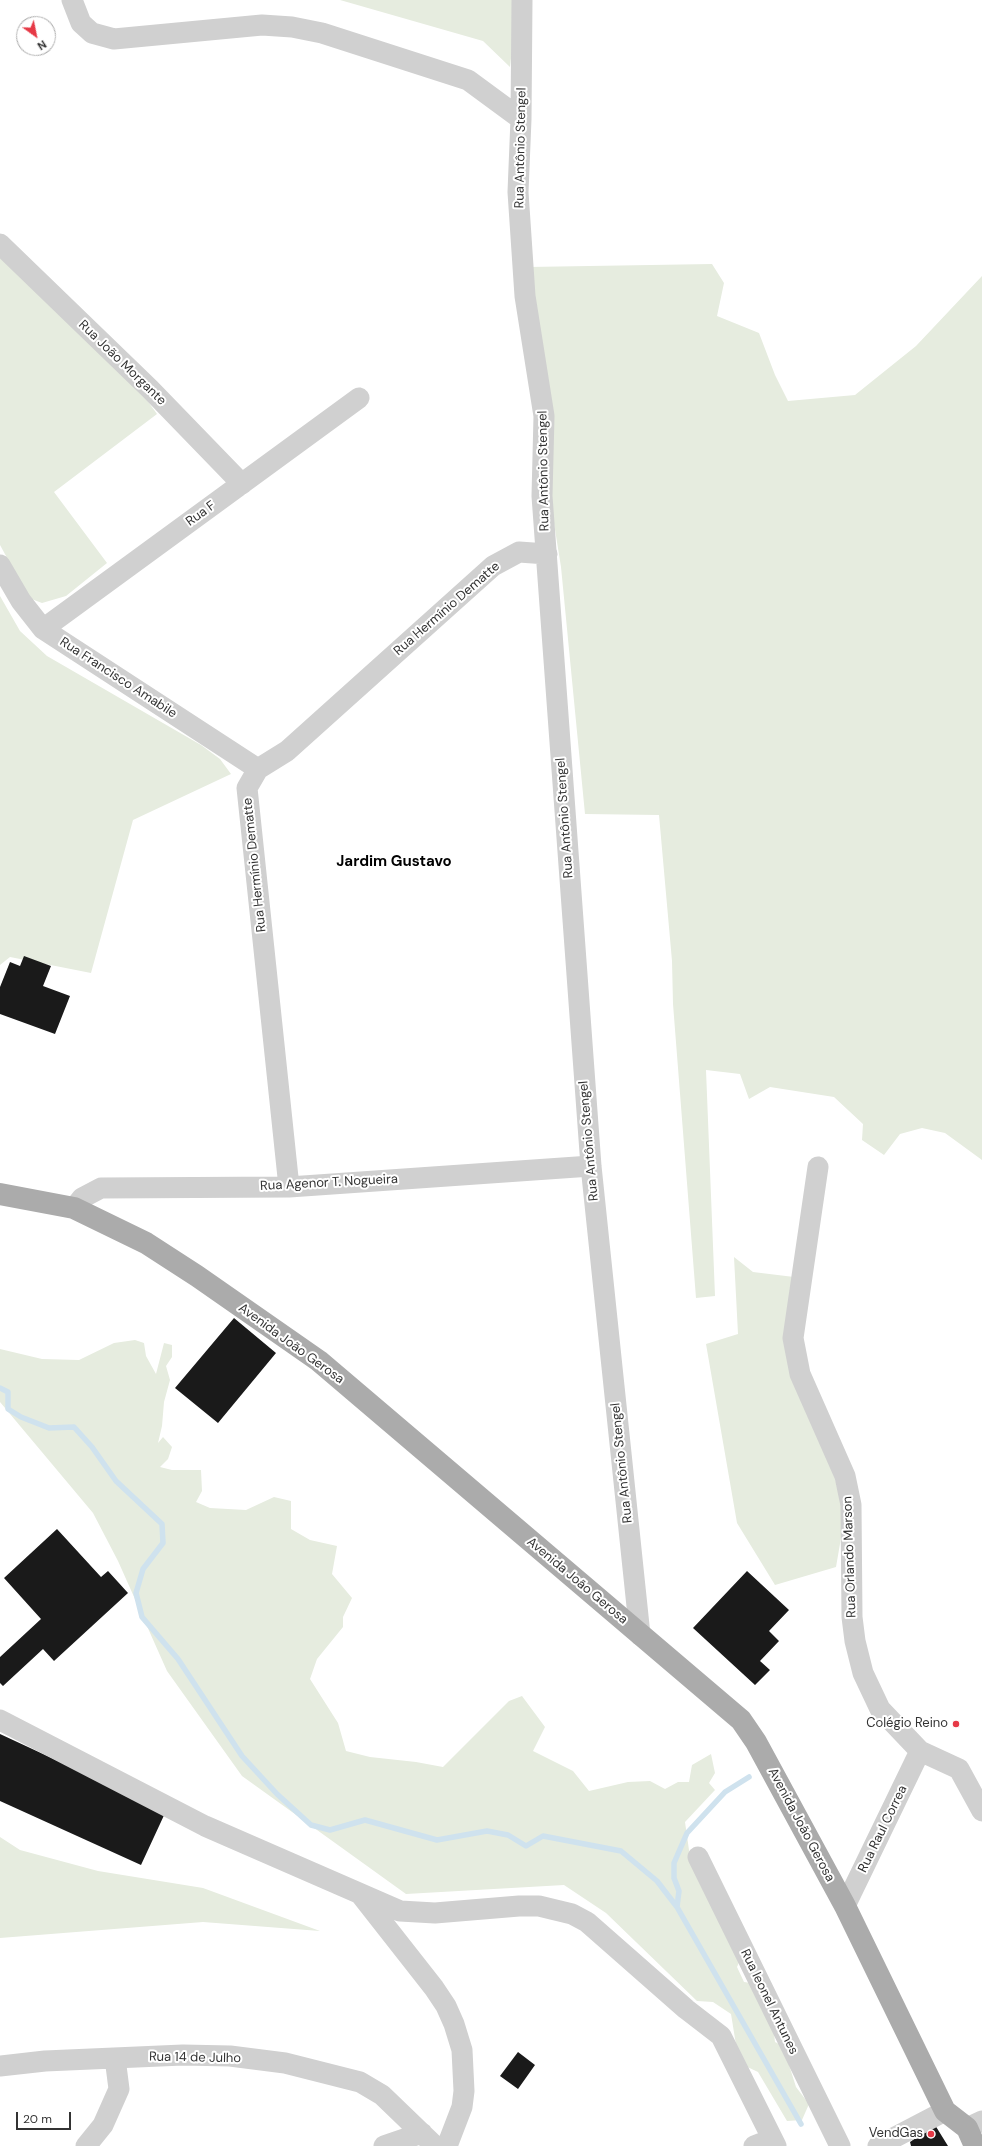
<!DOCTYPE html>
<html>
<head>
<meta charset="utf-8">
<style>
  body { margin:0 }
  #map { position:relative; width:982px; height:2146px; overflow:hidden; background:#fff; font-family:"DM Sans",sans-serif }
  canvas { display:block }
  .north { position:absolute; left:16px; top:16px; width:40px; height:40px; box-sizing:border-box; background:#fff; border:1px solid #adadad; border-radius:50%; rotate:147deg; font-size:11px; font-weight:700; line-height:16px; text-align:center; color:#333 }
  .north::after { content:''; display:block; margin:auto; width:14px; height:18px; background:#e63946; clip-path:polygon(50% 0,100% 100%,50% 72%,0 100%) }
  .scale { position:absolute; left:16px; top:2112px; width:55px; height:18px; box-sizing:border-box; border:2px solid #333; border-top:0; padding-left:5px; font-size:12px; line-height:14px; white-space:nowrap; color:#333; -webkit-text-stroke:3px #fff; paint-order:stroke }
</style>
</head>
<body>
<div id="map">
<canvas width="982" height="2146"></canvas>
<div class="north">N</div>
<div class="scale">20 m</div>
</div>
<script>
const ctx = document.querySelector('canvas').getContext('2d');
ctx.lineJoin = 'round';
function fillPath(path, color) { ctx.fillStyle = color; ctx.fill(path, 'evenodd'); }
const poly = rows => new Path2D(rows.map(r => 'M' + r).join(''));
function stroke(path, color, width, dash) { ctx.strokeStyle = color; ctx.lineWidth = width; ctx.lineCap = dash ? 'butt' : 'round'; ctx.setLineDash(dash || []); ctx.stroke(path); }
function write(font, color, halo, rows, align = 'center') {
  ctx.font = font + ' "DM Sans",sans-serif'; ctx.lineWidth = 4; ctx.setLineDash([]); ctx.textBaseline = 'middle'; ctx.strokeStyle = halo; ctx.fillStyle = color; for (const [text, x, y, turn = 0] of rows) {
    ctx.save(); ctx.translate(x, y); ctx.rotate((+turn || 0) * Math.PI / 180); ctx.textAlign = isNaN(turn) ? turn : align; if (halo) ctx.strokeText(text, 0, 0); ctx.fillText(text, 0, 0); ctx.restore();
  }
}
fillPath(poly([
  [340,0,514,0,516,14,510,67,483,41],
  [0,252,144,396,157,414,54,492,107,563,66,596,42,603,29,598,0,545],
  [712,264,724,283,717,316,759,333,775,375,788,401,855,395,916,346,982,276,982,1160,945,1133,922,1128,900,1134,884,1155,862,1140,863,1124,834,1097,770,1087,749,1099,740,1074,706,1070,715,1296,696,1298,673,1004,672,961,659,815,585,814,561,567,553,517,528,267],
  [0,596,20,631,47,656,201,745,220,759,231,774,133,820,91,973,10,957,0,965],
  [734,1257,753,1272,794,1277,787,1336,834,1475,842,1505,841,1538,836,1567,775,1585,737,1523,706,1344,738,1334],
  [135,1340,144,1343,146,1356,156,1374,164,1343,172,1345,172,1357,166,1366,170,1380,164,1402,162,1426,158,1443,163,1437,172,1447,168,1459,160,1467,172,1470,201,1470,202,1491,196,1502,210,1508,246,1510,274,1497,291,1501,291,1529,310,1540,337,1546,332,1574,352,1598,343,1617,343,1627,317,1659,310,1679,338,1723,346,1751,370,1757,416,1762,443,1767,509,1701,522,1696,545,1727,533,1751,573,1771,589,1791,628,1782,650,1781,665,1789,678,1782,689,1782,692,1765,711,1754,715,1773,709,1783,715,1790,685,1822,690,1857,741,1958,737,1967,744,1982,751,1983,773,2023,775,2042,783,2046,796,2087,809,2104,802,2120,787,2121,758,2072,739,2063,731,2014,713,2002,697,2001,606,1913,564,1885,406,1894,242,1776,167,1671,118,1561,93,1513,0,1402,0,1349,42,1359,79,1360,114,1343],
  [0,1837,20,1850,98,1871,203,1888,320,1931,203,1922,0,1938]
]), '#e6ecdf');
stroke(poly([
  [0,1388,8,1392,8,1409,21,1417,49,1428,74,1427,92,1447,116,1481,162,1524,163,1543,143,1569,136,1593,142,1617,178,1659,242,1756,277,1794,311,1825,330,1830,365,1820,437,1840,487,1831,508,1835,526,1846,543,1836,621,1851,657,1881,677,1907],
  [749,1777,725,1792,687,1833,674,1863,674,1878,679,1891,677,1907,801,2124]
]), '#cfe2ee', 5.5);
fillPath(poly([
  [24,956,51,966,43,986,70,996,55,1034,0,1014,0,987,10,962,20,966],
  [234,1318,276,1353,218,1423,175,1388],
  [57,1529,101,1577,108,1571,128,1593,54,1661,43,1649,3,1686,0,1683,0,1657,41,1619,4,1578],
  [747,1571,789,1610,769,1631,779,1641,760,1661,770,1670,755,1685,693,1628],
  [0,1734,166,1811,141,1865,0,1801],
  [518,2052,535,2065,518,2089,500,2076],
  [935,2125,948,2146,911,2146,910,2142]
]), '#1a1a1a');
stroke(poly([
  [72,0,81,23,92,33,114,39,262,25,292,27,322,33,468,80,521,119],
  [522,0,521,119,518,192,525,296,544,416,542,496,591,1166,640,1635],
  [0,244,150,389,242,484],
  [0,565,21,601,43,629,258,769],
  [43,629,359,398],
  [818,1167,793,1338,800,1374,845,1476,851,1505,852,1617,855,1641,863,1673,880,1709,920,1751,959,1769,982,1811],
  [289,1187,247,788,258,769,287,751,493,566,519,552,547,554],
  [74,1208,82,1198,101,1188,289,1187,591,1166],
  [0,1720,205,1826,400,1911,435,1913,519,1906,539,1906,572,1914,587,1922,686,2009,721,2036,776,2146],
  [698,1857,840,2146],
  [361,1895,434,1988,446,2006,454,2024,462,2050,464,2091,462,2107,447,2146],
  [845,1906,920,1751],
  [0,2066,45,2061,183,2055,230,2056,285,2063,360,2082,382,2095,435,2146],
  [967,2128,982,2121],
  [86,2146,103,2125,119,2089,115,2058],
  [384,2146,422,2133],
  [754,2146,772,2139],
  [878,2146,945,2111]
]), '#d0d0d0', 21);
stroke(poly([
  [0,1194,74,1208,146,1243,197,1276,319,1361,741,1720,756,1742,845,1906,945,2111,967,2128,975,2146]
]), '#ababab', 22);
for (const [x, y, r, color] of [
  [956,1724,4,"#e63946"],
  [931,2134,4,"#e63946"]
]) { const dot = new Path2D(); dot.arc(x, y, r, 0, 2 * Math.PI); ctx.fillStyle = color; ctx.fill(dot); stroke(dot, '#fff', 1.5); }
write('13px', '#333', '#fff', [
  ["Rua Antônio Stengel",521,148,-89],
  ["Rua João Morgante",122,363,44],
  ["Rua Antônio Stengel",544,471,-91],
  ["Rua F",201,514,-36],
  ["Rua Hermínio Dematte",447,609,-41],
  ["Rua Francisco Amabile",118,678,33],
  ["Rua Antônio Stengel",565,818,-94],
  ["Rua Hermínio Dematte",255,865,-96],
  ["Rua Antônio Stengel",589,1141,-95],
  ["Rua Agenor T. Nogueira",329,1183,-3],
  ["Avenida João Gerosa",291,1344,36],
  ["Rua Antônio Stengel",622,1463,-96],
  ["Rua Orlando Marson",850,1557,-92],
  ["Avenida João Gerosa",577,1581,40],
  ["Avenida João Gerosa",801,1825,62],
  ["Rua Raul Correa",883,1829,-64],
  ["Rua leonel Antunes",769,2002,64],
  ["Rua 14 de Julho",195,2058,1]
]);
write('13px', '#333', '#fff', [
  ["Colégio Reino",948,1724],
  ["VendGas",923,2134]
], 'right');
write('bold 15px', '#000', '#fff', [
  ["Jardim Gustavo",394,862]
]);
</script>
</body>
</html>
